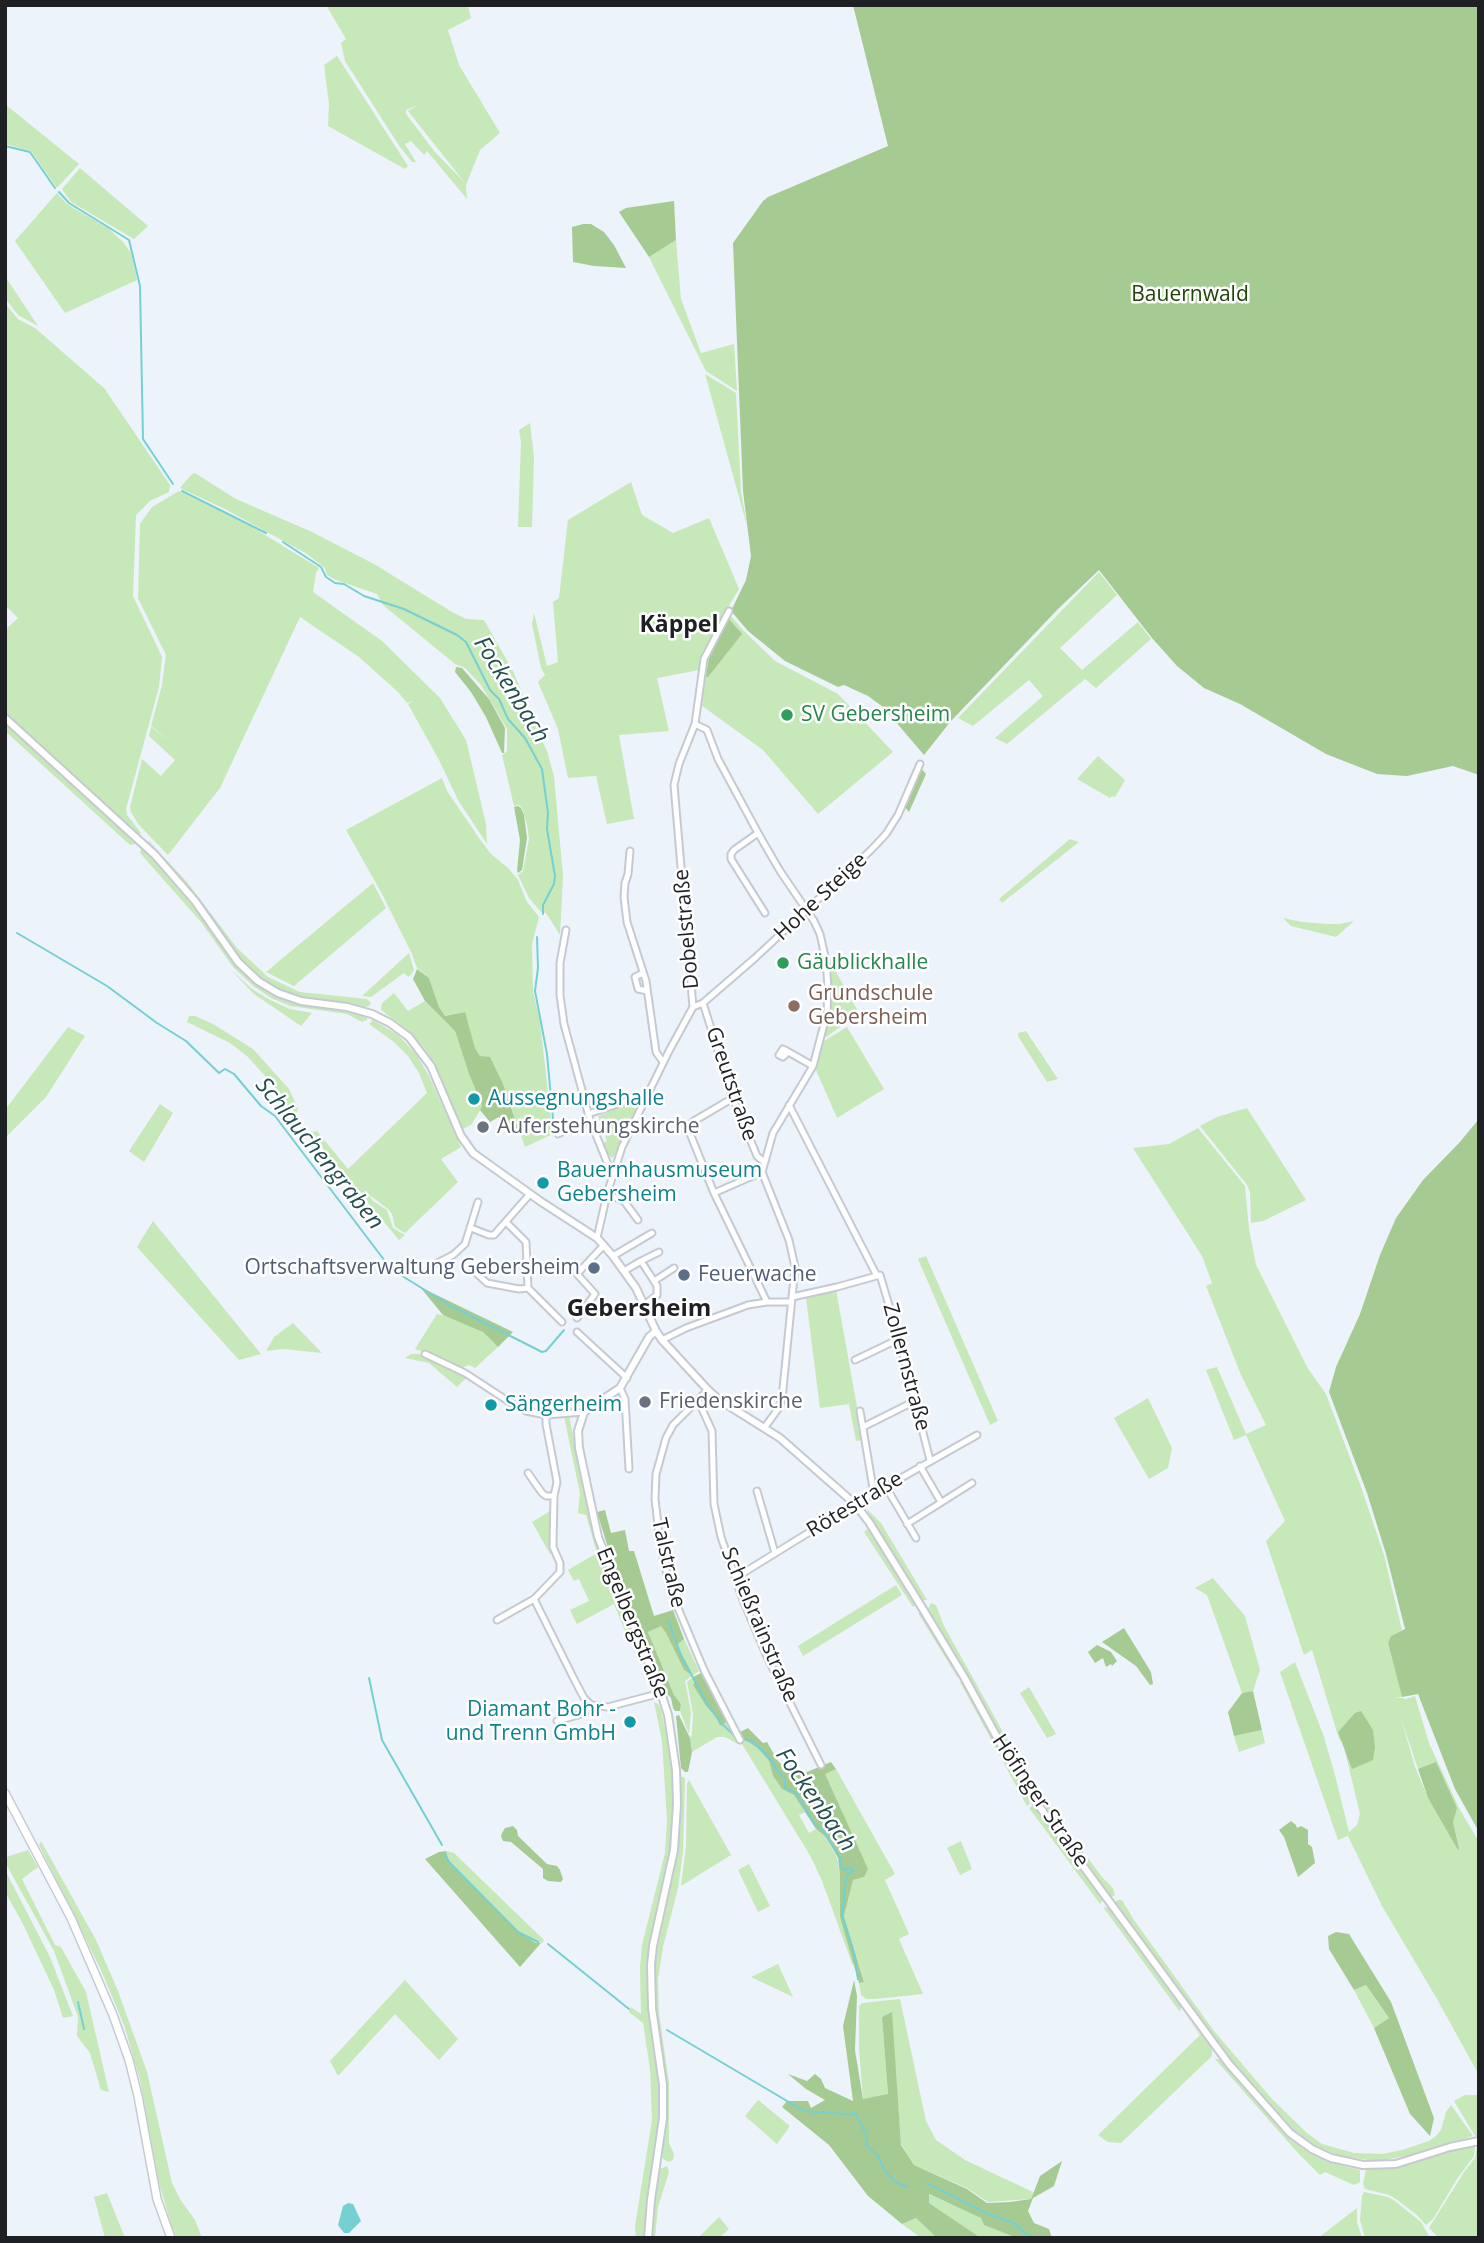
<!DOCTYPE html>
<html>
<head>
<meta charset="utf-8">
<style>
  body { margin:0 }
  #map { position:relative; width:1484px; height:2243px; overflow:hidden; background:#edf3fb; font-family:"Open Sans",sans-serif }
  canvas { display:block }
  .frame { position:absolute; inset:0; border:7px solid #1e2023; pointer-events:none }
</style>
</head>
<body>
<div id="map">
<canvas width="1484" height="2243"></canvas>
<div class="frame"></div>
</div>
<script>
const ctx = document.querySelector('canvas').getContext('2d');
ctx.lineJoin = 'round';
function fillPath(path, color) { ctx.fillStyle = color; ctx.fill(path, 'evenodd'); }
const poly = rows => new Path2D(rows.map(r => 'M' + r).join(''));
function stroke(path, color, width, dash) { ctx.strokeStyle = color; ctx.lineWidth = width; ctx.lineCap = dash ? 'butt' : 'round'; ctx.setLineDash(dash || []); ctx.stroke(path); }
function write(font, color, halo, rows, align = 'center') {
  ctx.font = font + ' "Open Sans",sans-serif'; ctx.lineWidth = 5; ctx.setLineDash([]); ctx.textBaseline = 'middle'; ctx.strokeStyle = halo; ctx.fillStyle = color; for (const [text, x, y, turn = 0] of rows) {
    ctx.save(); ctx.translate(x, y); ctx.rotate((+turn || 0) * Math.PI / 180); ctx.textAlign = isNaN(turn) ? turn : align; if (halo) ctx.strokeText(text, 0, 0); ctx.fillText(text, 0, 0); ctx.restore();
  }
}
fillPath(poly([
  [326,5,468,5,471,18,448,30,459,65,500,133,480,150,466,185,467,199,427,151,424,155,411,141,405,144,416,162,412,162,400,147,345,61,341,43,346,39],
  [418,105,408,111,465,183,435,152,406,114,406,110],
  [337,56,408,166,405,169,328,126,329,104,324,65],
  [6,105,79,164,57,188,31,151,5,144],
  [80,168,148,226,134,239,71,202,62,189],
  [57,193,67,204,109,229,124,243,131,253,137,280,65,313,15,241],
  [676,240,681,299,701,353,734,344,737,391,706,371,649,257],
  [5,276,38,326,18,315,5,298],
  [5,303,18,319,35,328,104,388,170,485,169,492,150,501,136,515,133,596,162,657,159,687,126,809,127,815,141,833,139,834,5,713,5,630,18,618,5,605],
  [705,374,736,393,741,491,747,526],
  [530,423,534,457,532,527,518,527,521,442,519,430],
  [195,473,236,499,312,532,374,564,452,612,466,619,484,620,513,671,548,754,554,777,563,876,560,935,546,913,541,912,529,898,518,875,523,871,529,839,527,825,522,808,519,805,514,806,502,755,507,751,507,729,481,685,465,668,455,664,383,605,377,594,336,580,327,575,325,568,307,554,225,509,180,488,191,475],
  [631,482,642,515,673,533,709,518,739,589,714,631,699,670,657,678,669,731,619,735,634,819,607,824,596,776,568,778,558,729,538,682,545,675,541,668,532,624,534,613,547,666,558,662,553,602,559,598,568,520],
  [179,491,252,527,319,568,316,573,313,592,382,641,440,698,466,740,486,824,487,844,458,800,439,760,408,704,413,701,407,703,398,692,359,657,300,617,220,788,168,855,139,825,131,812,130,807,142,759,161,776,175,760,149,736,151,727,170,742,151,726,162,685,166,655,138,598,140,524,152,507],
  [1099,572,1117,595,1060,648,1082,670,1138,622,1151,639,1096,688,1085,679,1007,744,995,738,1043,696,1029,680,973,726,958,718],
  [730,615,743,630,775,661,838,694,893,752,818,814,763,750,701,705,704,664,721,628],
  [5,721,136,840,136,844,130,845,5,731],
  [1098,756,1125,780,1115,797,1112,796,1110,798,1077,779],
  [442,778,447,791,481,841,491,854,508,868,518,880,527,902,539,917,532,944,533,991,540,1022,551,1119,555,1133,525,1147,503,1085,490,1058,480,1056,475,1048,464,1012,445,1016,439,1007,429,978,417,968,411,952,381,892,346,830],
  [1070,839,1079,842,1002,903,999,899],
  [149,841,187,882,237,948,268,977,300,992,367,999,371,1003,369,1006,364,1007,350,1004,303,998,281,991,260,978,239,957,196,896,148,842],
  [141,848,144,848,165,868,194,904,233,959,284,998,305,1005,356,1011,367,1015,367,1020,362,1022,347,1014,290,1006,271,998,253,986,233,967,201,922,140,853],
  [373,883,386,908,294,986,266,972],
  [1283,918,1302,922,1327,924,1340,924,1354,921,1336,937,1291,926],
  [409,953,414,970,411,975,408,977,404,973,371,997,362,996],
  [831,963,859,1013,825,1038,832,999],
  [230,969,252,989,270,1000,290,1009,312,1013,301,1026,254,994],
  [394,993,408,1011,425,1001,455,1031,469,1074,482,1107,471,1125,462,1129,438,1072,424,1048,404,1027,381,1010,382,1003],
  [189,1016,195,1016,213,1024,253,1049,289,1089,298,1108,296,1116,290,1112,282,1095,248,1057,230,1043,187,1022],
  [373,1020,398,1035,416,1054,429,1076,461,1147,441,1159,458,1182,405,1233,395,1227,392,1214,388,1209,368,1194,373,1201,387,1210,393,1228,405,1235,399,1240,312,1135,313,1132,317,1131,348,1169,427,1093,419,1073,408,1056,394,1042,369,1024],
  [68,1027,85,1036,46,1097,5,1138,5,1110],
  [847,1027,884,1089,837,1118,816,1070,824,1041],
  [1026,1031,1058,1079,1047,1082,1018,1036,1018,1033],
  [160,1104,173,1113,144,1162,129,1151],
  [630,1104,636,1109,636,1113,613,1158,608,1155,602,1144,607,1141,598,1116],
  [1247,1108,1306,1200,1263,1221,1251,1223,1250,1192,1247,1185,1200,1126,1217,1117],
  [1198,1128,1245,1186,1249,1229,1256,1265,1307,1367,1326,1394,1361,1487,1384,1555,1402,1630,1391,1636,1388,1643,1402,1697,1395,1697,1406,1699,1415,1696,1429,1743,1459,1808,1479,1842,1479,2075,1437,1999,1382,1906,1348,1836,1338,1840,1280,1672,1295,1662,1323,1734,1335,1775,1349,1832,1357,1825,1360,1814,1343,1743,1339,1739,1312,1650,1304,1655,1266,1541,1285,1521,1246,1435,1234,1440,1206,1370,1217,1367,1246,1434,1266,1425,1241,1375,1206,1286,1212,1283,1202,1256,1133,1148,1169,1144],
  [1401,1718,1418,1769,1436,1763,1453,1822,1459,1847,1458,1849,1428,1798,1415,1767],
  [153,1221,261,1354,239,1360,137,1247],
  [926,1256,998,1421,990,1425,918,1259],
  [836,1290,863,1440,856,1441,849,1404,820,1408,806,1298],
  [437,1314,456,1319,483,1332,498,1347,475,1368,469,1365,462,1368,445,1359,415,1349],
  [293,1323,322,1353,283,1349,266,1351,274,1337],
  [411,1354,419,1354,442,1362,468,1376,457,1387,429,1363,405,1358],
  [1148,1398,1172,1448,1168,1468,1149,1479,1114,1418],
  [564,1416,569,1416,594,1533,629,1625,630,1630,625,1631,614,1604,577,1624,570,1610,589,1601,579,1579,574,1581,568,1570,597,1553,586,1515,578,1513,580,1494],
  [866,1508,881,1523,927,1600,922,1600,897,1563],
  [552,1510,553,1553,550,1554,532,1522],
  [868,1529,916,1605,913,1607,864,1532],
  [1213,1578,1245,1616,1260,1670,1253,1691,1242,1693,1207,1595,1195,1588],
  [896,1585,902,1595,803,1656,798,1646],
  [931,1603,936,1605,944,1626,1013,1750,1044,1799,1102,1877,1113,1888,1115,1895,1112,1897,1109,1896,1023,1776,928,1609],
  [918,1613,921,1613,940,1643,959,1675,958,1678],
  [661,1625,666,1633,684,1670,691,1674,677,1644,684,1639,699,1671,685,1681,691,1712,689,1734,680,1711,681,1704,674,1695,648,1632],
  [693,1677,695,1681,693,1685,706,1706,716,1717,720,1726,727,1722,738,1744,725,1737,717,1737,692,1752,690,1738,692,1734,693,1714,687,1682],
  [960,1682,963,1682,997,1746,1032,1800,1027,1806],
  [1029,1687,1056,1734,1047,1738,1020,1693],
  [654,1702,658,1704,661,1710,668,1743,671,1764,674,1820,667,1875,654,1929,648,1969,648,1999,660,2098,658,2141,647,2199,645,2238,636,2238,635,2226,652,2120,650,2069,643,2023,629,2012,631,2007,641,2014,640,1967,642,1945,665,1853,667,1820,662,1741],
  [1262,1730,1265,1743,1239,1752,1234,1736],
  [744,1739,759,1749,769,1761,773,1776,782,1789,794,1795,805,1812,799,1815,809,1833,816,1829,826,1837,837,1858,840,1876,840,1917,853,1957,853,1966,822,1881,811,1857,742,1744,741,1741],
  [836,1769,895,1874,885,1880,909,1934,899,1939,923,1994,875,1999,866,1999,861,1995,859,1983,864,1981,844,1916,853,1880,864,1877,824,1773],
  [680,1776,685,1778,683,1852,678,1888,663,1947,658,1979,659,2013,669,2083,669,2143,674,2154,673,2160,668,2162,662,2158,667,2118,666,2086,655,2012,654,1965,678,1852],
  [689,1780,731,1855,681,1886,686,1846,687,1784],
  [1032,1806,1038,1809,1103,1900,1100,1904,1029,1808],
  [41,1841,96,1940,118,1991,147,2072,172,2183,180,2199,195,2220,202,2238,177,2238,172,2227,159,2183,140,2080,124,2025,101,1970,39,1845],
  [961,1841,972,1869,960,1875,947,1848],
  [28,1850,38,1867,22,1879,55,1945,61,1947,86,1992,109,2092,101,2090,90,2053,77,2036,78,2017,54,1951,5,1862,5,1858,12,1855],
  [446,1851,454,1853,544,1940,542,1943,536,1942,518,1932,450,1863],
  [749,1864,770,1906,758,1912,738,1870],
  [5,1870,50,1957,73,2016,63,2018,54,1990,22,1922,5,1892],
  [1117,1900,1122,1900,1134,1920,1214,2031,1272,2099,1307,2133,1322,2144,1354,2153,1383,2154,1402,2150,1429,2141,1436,2136,1441,2130,1446,2112,1451,2105,1473,2136,1414,2155,1376,2161,1340,2156,1314,2145,1294,2130,1270,2107,1232,2063,1115,1904],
  [1103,1907,1110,1908,1181,2006,1180,2012],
  [778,1964,793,1997,751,1977],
  [405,1980,458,2039,439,2060,395,2014,338,2076,330,2061],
  [1366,1985,1389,2018,1374,2028,1354,1990],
  [900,1999,926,2121,936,2140,965,2160,1033,2192,1031,2199,988,2202,967,2188,914,2165,901,2144,891,2013,882,2017,888,2095,863,2099,859,2049,859,2006,862,2003],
  [1186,2016,1212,2048,1212,2056,1121,2143,1108,2142,1098,2135,1200,2035],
  [1215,2059,1219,2059,1291,2140,1308,2152,1330,2163,1360,2170,1360,2182,1354,2185,1325,2172,1320,2175,1297,2152],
  [1465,2095,1479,2095,1479,2136,1475,2136,1454,2101],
  [758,2100,790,2126,777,2144,745,2116],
  [1475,2146,1474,2156,1457,2179,1433,2219,1426,2225,1417,2215,1396,2199,1389,2195,1365,2189,1363,2184,1366,2169,1396,2167,1455,2149],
  [1477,2146,1479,2146,1479,2238,1439,2238,1429,2228,1464,2172,1475,2158],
  [667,2166,669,2172,658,2207,655,2238,650,2238,660,2169],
  [1364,2192,1388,2197,1395,2201,1421,2222,1430,2238,1365,2238,1360,2220,1362,2196],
  [107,2193,125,2238,105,2238,94,2197],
  [928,2194,982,2218,984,2225,1017,2238,981,2238,929,2203],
  [1357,2208,1357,2222,1362,2238,1318,2238],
  [719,2217,729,2229,719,2238,698,2238],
  [916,2218,937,2238,921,2238,902,2224]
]), '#c7e8b8');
fillPath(poly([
  [853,5,1479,5,1479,775,1453,766,1407,776,1377,774,1326,754,1240,704,1204,688,1177,666,1152,638,1099,570,1058,609,951,721,924,755,883,707,868,696,844,685,838,687,785,661,748,631,731,611,746,580,751,556,743,491,733,243,763,201,768,197,888,146],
  [674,201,676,240,649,257,619,212,626,208],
  [583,224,591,224,604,232,614,245,626,268,594,266,573,262,572,227],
  [729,619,742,634,708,677,706,677,709,657,717,638],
  [456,667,462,668,489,699,505,728,504,753,502,753,486,717,471,692,455,672],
  [921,768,926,774,909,812,904,806],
  [518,806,521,808,524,815,527,838,522,870,518,873,517,871,520,840,514,807],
  [417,969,429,978,439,1007,445,1016,465,1012,475,1048,480,1056,490,1057,503,1084,518,1128,512,1130,499,1117,490,1122,480,1110,482,1106,469,1074,455,1031,425,1001,413,979],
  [1479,1119,1479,1832,1455,1789,1418,1694,1402,1697,1388,1643,1391,1636,1405,1629,1386,1554,1367,1493,1329,1392,1336,1367,1360,1314,1380,1255,1396,1218,1423,1180,1459,1143],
  [420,1287,513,1332,498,1347,483,1332,443,1315],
  [605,1510,611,1533,625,1530,629,1551,634,1551,654,1616,673,1610,684,1639,677,1645,692,1675,684,1670,666,1633,661,1626,648,1632,674,1695,681,1704,680,1711,675,1711,673,1708,671,1698,663,1689,613,1564,597,1512],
  [1124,1628,1151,1672,1153,1684,1150,1685,1136,1666,1102,1642],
  [1097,1645,1111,1652,1117,1661,1112,1666,1111,1664,1106,1667,1103,1658,1095,1663,1088,1652],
  [701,1673,727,1722,720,1726,716,1717,706,1706,693,1685,695,1681,693,1677],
  [1253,1691,1262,1730,1234,1736,1228,1712,1242,1693],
  [1361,1711,1373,1730,1375,1747,1373,1760,1352,1769,1338,1732,1355,1713],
  [679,1715,690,1738,692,1752,688,1772,685,1772,681,1768,676,1716],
  [748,1728,763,1743,767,1742,778,1761,781,1764,807,1772,831,1762,836,1769,825,1774,868,1869,864,1877,853,1880,844,1916,864,1982,859,1983,840,1917,840,1876,838,1858,826,1837,816,1829,794,1795,782,1789,773,1776,769,1761,759,1749,744,1739,740,1732],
  [1436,1762,1457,1808,1453,1822,1459,1848,1458,1850,1428,1798,1418,1769],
  [1291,1821,1296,1825,1297,1828,1301,1826,1308,1830,1308,1844,1312,1847,1315,1863,1298,1877,1284,1837,1279,1830],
  [513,1826,517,1830,518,1836,547,1864,557,1866,560,1870,563,1879,561,1882,548,1881,543,1878,543,1869,511,1842,503,1841,501,1836,502,1833,505,1828],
  [446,1851,450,1864,518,1932,536,1943,541,1943,520,1967,425,1859,439,1852],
  [1336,1932,1349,1934,1391,2002,1434,2118,1430,2136,1410,2114,1374,2028,1389,2018,1366,1985,1354,1990,1329,1949,1328,1936],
  [854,1980,857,1996,855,2050,863,2099,888,2094,882,2017,892,2012,901,2145,914,2165,967,2189,987,2203,1010,2202,1031,2199,1040,2176,1062,2161,1054,2186,1033,2198,1028,2211,1034,2223,1049,2229,1052,2238,1017,2238,984,2225,981,2218,929,2194,929,2203,981,2238,937,2238,916,2218,902,2224,868,2196,829,2145,782,2107,787,2101,808,2101,811,2108,825,2100,806,2089,788,2074,807,2081,815,2074,821,2079,825,2088,853,2101,843,2026]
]), '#a5cb93');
fillPath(poly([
  [348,2203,353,2204,361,2221,349,2233,344,2233,338,2225,343,2206]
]), '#75d0d1');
stroke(poly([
  [5,146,30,152,55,188],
  [59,192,69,203,129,240,140,286,143,439,173,484],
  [182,491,266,533],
  [283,542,321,567,326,577,335,583,344,584,364,596,404,609,457,635,466,642,490,690,499,699,508,719,525,738,542,769,548,813,547,829,555,876,554,884,543,905,543,914],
  [17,933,107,986,157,1023,186,1041,219,1073,225,1069,234,1074,261,1106,275,1116,391,1269,449,1305,542,1352,546,1351,564,1330],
  [537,937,538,968,535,991,547,1054,553,1119],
  [668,1620,681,1655,706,1702,721,1723,735,1736],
  [369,1678,382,1740,442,1845],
  [740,1738,753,1742,774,1763,775,1768,785,1779,785,1788,796,1793,815,1825,822,1829,841,1859,840,1866,844,1870,850,1867,854,1871,848,1874,846,1879,842,1915,854,1953,858,1979],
  [444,1854,450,1863,518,1932,538,1942],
  [548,1944,629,2009],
  [78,2002,84,2029],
  [667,2030,804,2111,857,2115],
  [855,2113,867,2136,866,2145,878,2156,884,2170,894,2181,907,2187],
  [927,2183,988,2214,1014,2223,1023,2232,1034,2238]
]), '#75d0d1', 2);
const minor = poly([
  [695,724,707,730,718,759,758,833,780,871,814,921,820,934,826,961,828,987,827,1013,813,1066,773,1133,762,1172,789,1240,795,1267,782,1399,778,1409,765,1427],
  [758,833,734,850,731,854,731,859,765,913],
  [630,851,628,874,625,883,624,897,627,922,646,981,656,1052,663,1062],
  [566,930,560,963,560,995,564,1024,590,1120,609,1167,614,1169],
  [643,973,635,977,638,989,647,991],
  [703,1003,733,1098,757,1156,764,1162],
  [693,1007,703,1003,755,958,871,850,886,834,898,815,920,764],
  [788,1052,783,1057,779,1055,783,1049,785,1050,813,1066],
  [733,1098,694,1121,690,1125,689,1131,714,1193,767,1302],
  [789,1105,877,1276],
  [588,1114,630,1100,643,1104],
  [558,1134,590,1120],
  [714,1193,762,1172],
  [607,1194,624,1201,638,1220],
  [506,1222,526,1242,528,1288],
  [471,1228,489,1235,494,1235,530,1194],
  [597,1238,607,1194,622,1147,669,1051,693,1007,674,785,679,764,695,724,704,659,729,611],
  [613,1256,652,1233],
  [641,1261,659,1252],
  [435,1264,453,1255,465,1244,478,1202],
  [473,1270,487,1283,519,1289,528,1288,562,1322],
  [624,1271,641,1261,654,1281,657,1286,657,1295,644,1305],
  [654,1281,674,1268],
  [792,1297,837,1287,880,1275,899,1339,930,1460],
  [577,1318,595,1294,577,1274,604,1245],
  [577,1332,627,1378],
  [662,1340,686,1328,748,1305,767,1302,791,1302],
  [425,1354,465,1373,511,1403,526,1411,546,1415,584,1412],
  [855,1360,899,1339],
  [620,1388,625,1399,629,1469],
  [708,1390,673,1425,666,1438,656,1474,655,1499,660,1542,670,1589,704,1670,740,1740],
  [698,1400,712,1431,714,1504,721,1537,743,1600,768,1659,821,1765],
  [860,1411,874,1494],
  [863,1427,915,1401],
  [920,1466,941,1502],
  [528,1473,542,1493,546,1496,554,1496],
  [886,1487,916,1538],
  [757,1491,775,1553],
  [907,1524,972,1483],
  [735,1578,855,1504,977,1435],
  [534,1599,575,1681,584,1698,591,1705,608,1707,661,1693],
  [497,1620,534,1599,560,1572,560,1563,553,1547,554,1496,557,1482,546,1424,546,1415],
  [557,1721,585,1713,591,1705]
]);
const tertiary = poly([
  [5,718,155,855,195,901,238,962,258,981,278,993,301,1001,347,1007,372,1014,390,1023,409,1037,431,1066,461,1136,473,1153,540,1201,597,1238,613,1256,636,1288,656,1331,662,1340,708,1390,718,1399,780,1438,855,1504,869,1522,921,1606,964,1677,999,1741,1036,1802,1229,2064,1290,2133,1312,2149,1331,2158,1363,2165,1396,2164,1450,2147,1479,2141],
  [648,2238,651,2200,663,2118,663,2085,652,2008,651,1965,653,1946,674,1850,677,1804,676,1770,668,1715,661,1693,598,1537,579,1448,578,1431,584,1412,620,1388,649,1337,656,1331]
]);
const secondary = poly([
  [5,1793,71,1918,113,2015,129,2060,138,2096,157,2199,171,2238]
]);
stroke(minor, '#c5cad2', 9);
stroke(tertiary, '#c5cad2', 10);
stroke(secondary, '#c5cad2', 10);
stroke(minor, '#fff', 5);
stroke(tertiary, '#fff', 6);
stroke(secondary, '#fff', 7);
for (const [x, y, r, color] of [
  [787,715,7,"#2e9e5b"],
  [783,963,7,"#2e9e5b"],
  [794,1006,7,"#8d6e63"],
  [474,1099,7,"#0f9aa8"],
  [483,1127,7,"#6b7280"],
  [543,1183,7,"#0f9aa8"],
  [594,1268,7,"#5c6f8a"],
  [684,1275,7,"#5c6f8a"],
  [645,1402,7,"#6b7280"],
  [491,1405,7,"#0f9aa8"],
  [630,1722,7,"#0f9aa8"]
]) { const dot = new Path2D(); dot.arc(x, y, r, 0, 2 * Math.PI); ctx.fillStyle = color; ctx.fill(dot); stroke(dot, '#fff', 2.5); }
write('21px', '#204308', '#fff', [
  ["Bauernwald",1190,295]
]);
write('21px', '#27864d', '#fff', [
  ["SV Gebersheim",801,715],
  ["Gäublickhalle",797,963]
], 'left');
write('21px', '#1e2023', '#fff', [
  ["Hohe Steige",821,897,-43],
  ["Dobelstraße",687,929,-95],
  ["Greutstraße",731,1084,71],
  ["Zollernstraße",906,1367,75],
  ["Rötestraße",855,1505,-31],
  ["Talstraße",668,1563,77],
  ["Engelbergstraße",632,1623,68],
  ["Schießrainstraße",759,1625,67],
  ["Höfinger Straße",1040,1801,56]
]);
write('21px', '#785e54', '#fff', [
  ["Grundschule",808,994],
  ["Gebersheim",808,1018]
], 'left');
write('21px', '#0d838f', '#fff', [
  ["Aussegnungshalle",488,1099],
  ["Bauernhausmuseum",557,1171],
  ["Gebersheim",557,1195],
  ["Sängerheim",505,1405],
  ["Diamant Bohr -",616,1710,"right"],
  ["und Trenn GmbH",616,1734,"right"]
], 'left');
write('21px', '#5b616d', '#fff', [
  ["Auferstehungskirche",497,1127],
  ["Friedenskirche",659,1402]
], 'left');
write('21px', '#4e5e75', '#fff', [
  ["Ortschaftsverwaltung Gebersheim",580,1268],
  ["Feuerwache",698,1275,"left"]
], 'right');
write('bold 23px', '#1e2023', '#fff', [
  ["Käppel",679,625]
]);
write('italic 23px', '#244e4f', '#fff', [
  ["Fockenbach",511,690,58],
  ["Schlauchengraben",319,1154,51],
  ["Fockenbach",815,1800,55]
]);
write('bold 24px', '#1e2023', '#fff', [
  ["Gebersheim",639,1309]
]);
</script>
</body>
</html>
